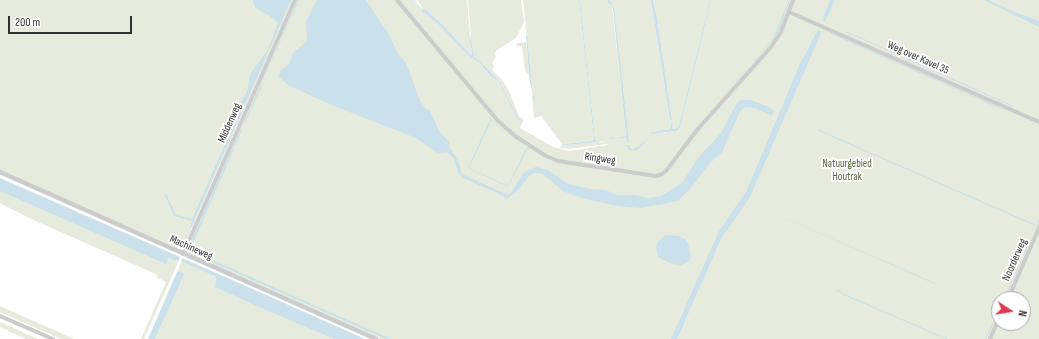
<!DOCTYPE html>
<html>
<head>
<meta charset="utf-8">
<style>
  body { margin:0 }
  #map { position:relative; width:1039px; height:339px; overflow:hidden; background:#fff; font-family:"Sofia Sans Condensed",sans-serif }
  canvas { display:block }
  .north { position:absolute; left:991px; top:291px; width:40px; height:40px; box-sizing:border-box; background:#fff; border:1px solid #acacac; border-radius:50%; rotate:102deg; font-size:11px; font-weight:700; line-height:16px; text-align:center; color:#2f2f2f }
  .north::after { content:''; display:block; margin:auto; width:14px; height:18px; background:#dc3a53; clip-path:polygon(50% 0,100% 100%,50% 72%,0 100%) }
  .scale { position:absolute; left:8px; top:16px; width:124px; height:18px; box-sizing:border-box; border:2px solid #2f2f2f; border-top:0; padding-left:5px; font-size:12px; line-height:14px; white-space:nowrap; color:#2f2f2f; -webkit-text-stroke:3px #fff; paint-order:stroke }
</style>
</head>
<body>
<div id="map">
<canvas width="1039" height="339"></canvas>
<div class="north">N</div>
<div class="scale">200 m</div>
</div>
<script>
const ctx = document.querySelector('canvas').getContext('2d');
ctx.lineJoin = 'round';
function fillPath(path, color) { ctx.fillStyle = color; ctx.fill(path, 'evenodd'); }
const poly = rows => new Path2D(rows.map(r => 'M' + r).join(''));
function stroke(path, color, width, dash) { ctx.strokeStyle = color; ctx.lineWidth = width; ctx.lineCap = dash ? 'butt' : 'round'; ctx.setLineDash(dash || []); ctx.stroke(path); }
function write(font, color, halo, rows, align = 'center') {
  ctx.font = font + ' "Sofia Sans Condensed",sans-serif'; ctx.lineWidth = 4; ctx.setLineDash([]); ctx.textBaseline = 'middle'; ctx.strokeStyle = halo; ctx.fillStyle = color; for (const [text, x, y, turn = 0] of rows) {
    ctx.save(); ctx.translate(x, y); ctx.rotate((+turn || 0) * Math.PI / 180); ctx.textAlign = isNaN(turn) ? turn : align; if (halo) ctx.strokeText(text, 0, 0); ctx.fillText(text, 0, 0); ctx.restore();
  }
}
fillPath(poly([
  [0,0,293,0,182,250,0,171],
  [296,0,415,0,421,8,422,7,417,0,467,0,470,36,471,36,468,0,521,0,524,22,516,38,497,50,495,53,496,57,492,63,494,66,492,70,503,81,509,91,519,116,523,119,523,122,518,118,499,81,480,61,474,57,470,40,472,54,471,55,442,24,425,9,427,14,437,23,469,56,481,64,486,71,499,83,517,119,522,123,520,128,553,147,569,151,608,145,607,144,569,149,560,148,562,144,543,117,533,94,523,0,579,0,594,139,592,141,564,144,564,145,590,143,606,141,596,141,595,139,580,0,608,0,608,3,612,5,626,136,617,138,611,137,611,139,627,138,628,142,614,7,610,0,651,0,670,120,672,120,667,86,657,17,653,0,710,0,679,126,678,128,674,129,671,124,670,129,652,132,641,146,633,149,629,147,628,149,637,150,643,145,651,134,676,131,680,128,711,0,1039,0,1039,339,380,339,187,254,185,251],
  [999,299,1023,299,1023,323,999,323],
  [526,42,529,75,525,71,522,46,517,46,516,43],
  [532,96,533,96,542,116,534,118],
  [0,190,166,263,169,258,175,261,179,260,144,339,141,339,166,282,156,277,158,275,29,218,0,203],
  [182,261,214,276,216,278,215,287,334,339,155,339,184,275,180,271,177,272],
  [0,306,74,339,61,339,0,312],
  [0,322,38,339,26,339,0,327]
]), '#e6ebdd');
fillPath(poly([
  [253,0,291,0,189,232,192,221,174,216,165,195,166,194,176,215,192,219,233,126,236,112,248,89,249,79,252,71,268,50,278,23,270,16,257,9,254,6],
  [298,0,299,0,261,85,261,88,245,123,244,123],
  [317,0,366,0,390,36,398,54,406,63,420,101,426,109,430,111,439,131,449,142,450,148,458,161,462,174,508,195,511,193,524,172,536,167,548,170,568,184,591,189,606,190,616,195,634,195,648,198,661,196,682,183,698,158,721,133,737,103,741,100,750,100,769,107,773,110,774,112,771,116,756,108,745,107,740,111,722,152,709,164,691,188,678,201,640,208,618,206,585,199,573,195,563,191,543,174,535,173,529,176,518,190,507,199,497,193,463,178,458,172,454,159,447,152,438,153,416,138,329,104,288,85,281,79,279,77,280,71,288,65,290,63,292,54,306,42,307,38,306,22],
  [579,0,580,0,595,139,596,141,607,140,590,143,564,145,564,144,592,141,594,139],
  [608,0,610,0,614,7,629,142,627,142,626,138,611,139,611,137,617,138,626,136,613,9,612,5,608,3],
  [651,0,653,0,657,17,672,120,670,120],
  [710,0,711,0,680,128,676,131,651,134,643,145,637,150,630,150,628,149,627,145,629,145,630,148,633,149,638,147,644,142,652,132,670,129,671,123,672,123,673,129,678,128,679,126],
  [789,0,790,0,778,32,773,40,759,56,693,131,769,44,776,32],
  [830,0,835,0,825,22,822,20],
  [984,0,989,0,1015,12,1039,21,1039,27],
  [425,9,442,24,471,55,472,54,470,40,471,39,474,57,480,61,499,81,518,118,523,122,522,123,517,119,499,83,486,71,481,64,469,56,437,23,422,11],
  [818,30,821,31,821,33,750,197,721,239,677,339,671,339,719,231,746,192,800,64],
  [526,35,527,36,533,94,543,117,561,144,543,118,533,96,529,75],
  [488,116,505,133,492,121,491,121,469,168,508,186,527,147,531,149,527,150,508,187,468,168,490,120],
  [241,129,242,130,190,250,391,339,386,339,187,251],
  [0,178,180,257,179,260,175,261,169,258,166,264,0,191],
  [785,218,788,219,935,283,935,284],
  [665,235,679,236,686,240,688,243,691,258,688,262,681,265,672,264,658,257,656,246,658,242],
  [182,258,273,298,365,339,334,339,259,307,215,287,216,278,214,276,181,261],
  [180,271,184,274,184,275,155,339,148,339,177,272]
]), '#cae0ea');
stroke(poly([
  [847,32,1012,106],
  [832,34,1002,109],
  [818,130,1037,226,1039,220],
  [184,243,187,235],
  [1024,254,1030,241],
  [837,290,845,295,947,339],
  [1004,299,1021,261],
  [986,339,999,310]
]), '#cae0ea', 1);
stroke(poly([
  [397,0,498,121,515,136,546,156,558,161,656,176,662,174,666,171,697,130,771,47,781,32,793,0],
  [789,12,1039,122],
  [183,254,295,0],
  [1008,299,1039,228],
  [0,316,53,339],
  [990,339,999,318]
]), '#ccc', 4);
stroke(poly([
  [0,172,376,339]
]), '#ccc', 4.5);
write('11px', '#2f2f2f', '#fff', [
  ["Weg over Kavel 35",918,58,24],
  ["Middenweg",230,123,-66],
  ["Ringweg",600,159,8],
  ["Machineweg",191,248,24],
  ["Noorderweg",1015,260,-66]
]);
write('11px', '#55683e', '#fff', [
  ["Natuurgebied",847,164],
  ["Houtrak",847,177]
]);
</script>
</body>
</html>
